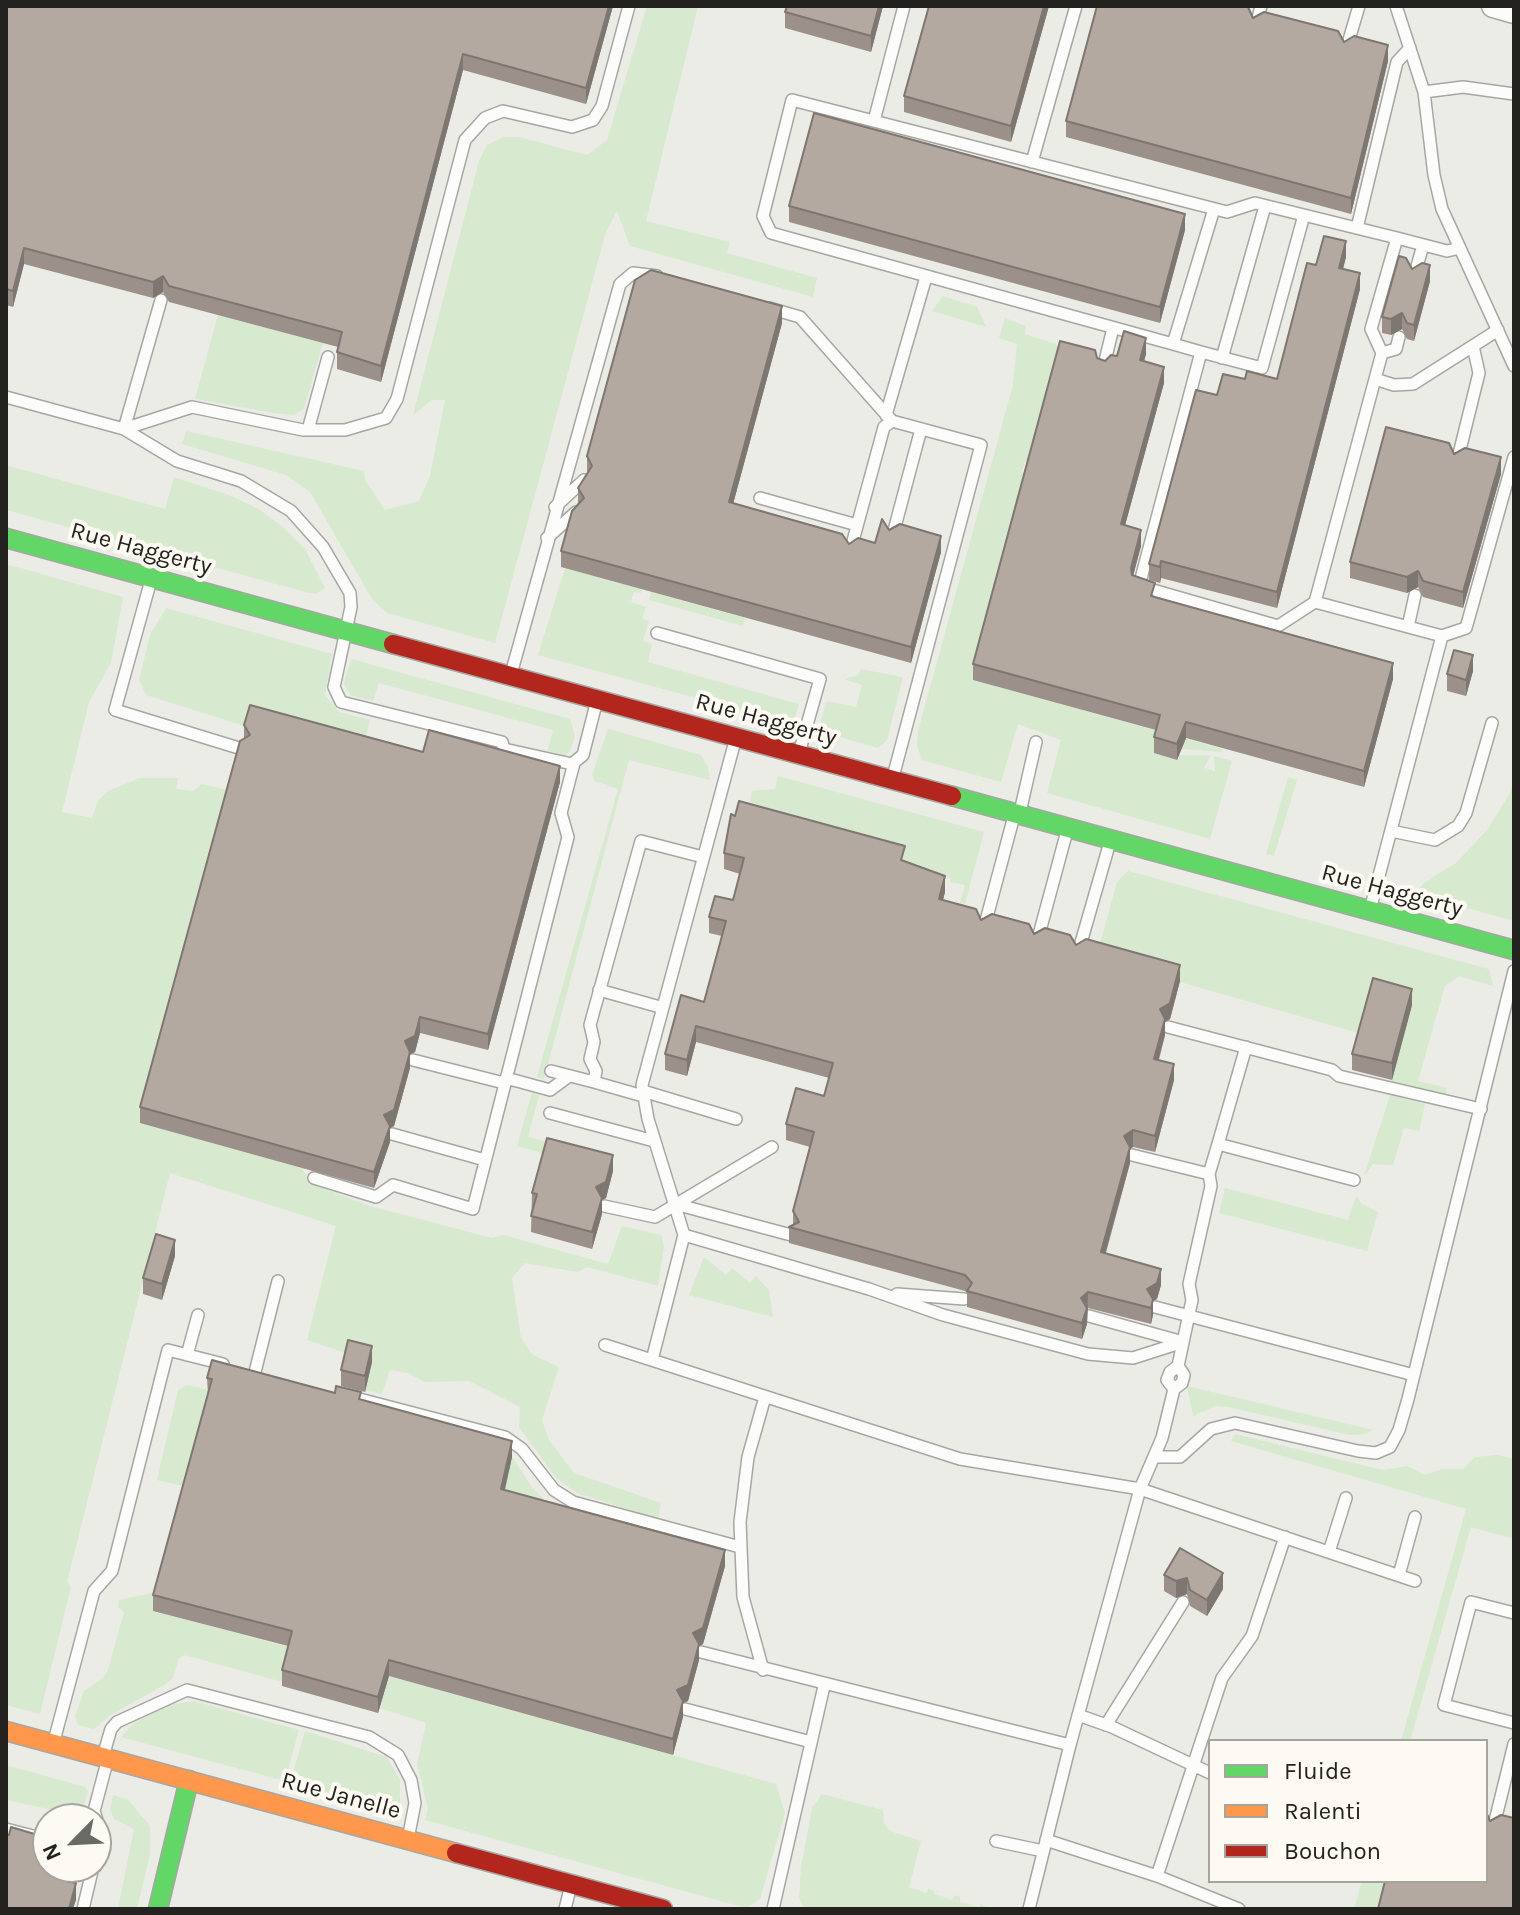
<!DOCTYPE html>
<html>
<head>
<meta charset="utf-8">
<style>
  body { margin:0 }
  #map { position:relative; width:1520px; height:1915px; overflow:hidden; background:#ecece7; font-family:Karla,sans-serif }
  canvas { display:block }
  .frame { position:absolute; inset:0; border:8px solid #23221f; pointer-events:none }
  .legend { position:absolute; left:1208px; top:1739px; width:280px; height:144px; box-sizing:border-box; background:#fcfaf2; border:2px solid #a5a49e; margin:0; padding:10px 14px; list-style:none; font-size:24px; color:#23221f }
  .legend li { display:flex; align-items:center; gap:16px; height:40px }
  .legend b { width:40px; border:2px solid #a5a49e }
  .north { position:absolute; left:32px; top:1803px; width:80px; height:80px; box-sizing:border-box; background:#fcfaf2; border:2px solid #a5a49e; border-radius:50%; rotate:246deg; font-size:22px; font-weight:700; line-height:32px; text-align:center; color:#23221f }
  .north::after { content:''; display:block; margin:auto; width:28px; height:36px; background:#696965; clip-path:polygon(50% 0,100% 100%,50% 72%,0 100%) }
</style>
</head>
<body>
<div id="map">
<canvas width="1520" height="1915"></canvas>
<div class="frame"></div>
<ul class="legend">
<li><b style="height:10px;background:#63d668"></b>Fluide</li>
<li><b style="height:10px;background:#ff974d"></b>Ralenti</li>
<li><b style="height:10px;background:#b3261e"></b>Bouchon</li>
</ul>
<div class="north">N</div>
</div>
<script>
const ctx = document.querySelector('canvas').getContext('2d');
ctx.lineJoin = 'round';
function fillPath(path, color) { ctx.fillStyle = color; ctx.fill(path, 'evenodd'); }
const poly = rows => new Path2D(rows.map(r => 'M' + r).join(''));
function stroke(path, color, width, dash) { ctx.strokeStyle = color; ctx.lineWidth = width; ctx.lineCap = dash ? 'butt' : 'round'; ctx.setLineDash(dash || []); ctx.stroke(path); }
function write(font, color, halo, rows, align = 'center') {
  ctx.font = font + ' Karla,sans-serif'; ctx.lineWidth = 8; ctx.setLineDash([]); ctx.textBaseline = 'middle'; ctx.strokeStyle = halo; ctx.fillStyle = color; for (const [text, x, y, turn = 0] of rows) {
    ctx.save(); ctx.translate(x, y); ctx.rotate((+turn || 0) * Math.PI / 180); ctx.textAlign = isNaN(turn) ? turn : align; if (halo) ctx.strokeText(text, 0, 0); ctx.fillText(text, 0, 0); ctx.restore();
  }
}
fillPath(poly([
  [647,6,698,6,646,221,730,242,727,253,817,278,813,297,630,246,617,211,605,235,495,643,387,613,372,599,310,492,286,475,182,444,186,431,364,471,365,480,385,510,419,501,430,476,445,400,432,400,413,415,479,161,487,145,504,137,519,137,587,155,607,140],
  [943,296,977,307,986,327,932,311],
  [218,315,323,343,304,409,294,415,273,413,195,399],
  [1005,318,1026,326,1025,334,1056,344,1060,357,1032,462,1025,461,1022,472,1029,474,973,680,1223,749,1221,752,1181,749,1154,753,1178,760,1179,755,1211,755,1204,768,1215,771,1214,756,1232,761,1210,839,1047,793,1061,740,1018,724,1001,782,922,760,917,746,918,731,1013,385,1017,344,999,338],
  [6,465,165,509,174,477,229,495,259,509,284,528,305,549,325,588,316,594,309,593,6,510],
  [6,564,123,597,111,663,89,702,62,812,92,818,98,801,108,791,140,778,178,778,176,789,193,791,202,784,231,791,141,1123,302,1168,310,1183,370,1206,492,1238,503,1235,608,1264,622,1226,661,1235,664,1246,658,1286,587,1267,578,1272,525,1263,512,1278,521,1338,532,1354,559,1367,542,1420,549,1440,574,1473,661,1503,658,1519,577,1493,556,1478,519,1427,520,1407,469,1381,425,1382,408,1373,390,1370,382,1394,366,1390,372,1362,307,1340,336,1226,170,1173,67,1582,71,1587,40,1714,6,1705],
  [565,568,642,589,641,593,634,592,631,602,646,607,642,619,649,621,643,641,652,644,648,662,799,704,794,720,788,723,538,655],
  [651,592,745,618,743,626,649,600],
  [166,608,332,654,325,695,339,712,370,720,362,752,248,727,146,695,139,680,150,635],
  [351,659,570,719,575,736,570,752,564,755,548,751,553,730,379,683,373,701,350,695,344,683],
  [861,669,903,677,887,740,878,748,822,732,819,725,827,701,856,707,862,685,844,679,858,675],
  [608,729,701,755,708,767,710,780,629,760,544,1079,537,1077,618,789,595,781,592,775],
  [778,776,984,832,965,904,960,903,965,885,950,882,951,878,749,807,752,791,775,789],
  [1288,777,1297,780,1274,856,1266,854],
  [1514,779,1514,921,1423,896,1420,888,1424,883,1456,863,1488,829,1511,791],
  [1128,871,1489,969,1493,986,1459,976,1445,986,1418,1081,1447,1088,1445,1096,1391,1083,1412,1005,1362,1034,1096,958,1117,882],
  [532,1093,539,1095,528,1137,581,1152,577,1163,517,1146],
  [1390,1095,1425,1104,1419,1131,1404,1128,1393,1165,1373,1164,1364,1176],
  [1225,1188,1348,1220,1356,1196,1362,1204,1378,1212,1367,1251,1219,1213],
  [704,1257,726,1275,732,1268,750,1283,756,1276,769,1290,773,1317,689,1295],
  [187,1385,208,1390,212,1396,187,1487,157,1480,178,1390],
  [1187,1386,1373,1430,1366,1434,1350,1435,1228,1407,1216,1406,1193,1416],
  [1235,1434,1382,1470,1407,1466,1425,1475,1442,1469,1463,1469,1475,1457,1498,1455,1514,1459,1514,1539,1471,1527,1410,1741,1401,1741,1466,1509,1231,1441],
  [512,1457,532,1487,547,1503,510,1507,471,1469],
  [158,1592,153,1611,292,1648,283,1682,184,1655,179,1658,173,1678,164,1685,109,1716,94,1729,78,1725,75,1716,84,1691,103,1678,108,1670,124,1612,118,1607,119,1600],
  [389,1676,776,1784,785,1813,760,1899,746,1908,425,1820,428,1809,417,1764,426,1723,380,1708],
  [194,1701,299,1730,285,1781,121,1737,135,1722,169,1705],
  [305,1731,387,1757,400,1780,400,1813,290,1783],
  [6,1765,85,1787,88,1791,81,1816,6,1800],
  [822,1794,883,1810,884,1823,890,1831,921,1841,909,1887,927,1893,928,1889,934,1891,934,1894,952,1900,954,1895,960,1897,960,1902,979,1907,980,1903,989,1909,804,1909,799,1897,801,1867,812,1808],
  [113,1795,128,1800,150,1826,150,1854,137,1909,118,1909,134,1829,114,1819,110,1810],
  [1362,1881,1390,1881,1382,1909,1354,1909]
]), '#d7e9cf');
const lane = poly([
  [1396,6,1424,92,1434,175,1442,209,1514,366],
  [1256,26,1261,6],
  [1346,50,1359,6],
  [1424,92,1463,87,1514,94],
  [874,121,904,6],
  [1032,162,1076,6],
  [1214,209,1173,344,1201,352,1139,586,1278,626,1315,602],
  [1357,228,1397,62,1410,48],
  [1414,277,1423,245],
  [769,308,800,317,892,421,981,445,893,777],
  [1173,344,771,233,763,216,792,100,1227,212,1255,203,1397,238],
  [1201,352,1262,368,1304,215],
  [1382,353,1396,349,1399,337],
  [1222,358,1265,206],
  [1103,369,1113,328],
  [1375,379,1394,385,1413,384,1498,330],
  [6,397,124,429,177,461,241,481,291,511,323,547,350,593,351,607,334,687,341,702,502,742,504,749,572,764,583,755,596,704],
  [886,415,926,277],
  [124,429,192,407,303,430,345,430,386,418,397,399,465,140,485,118,503,111,572,127,593,120,602,106,629,6],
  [124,429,161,300],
  [308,430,328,357],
  [1457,462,1479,373,1473,346],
  [760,498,857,525],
  [555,507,584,480],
  [547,538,576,512],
  [892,538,921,429],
  [850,552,884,427,892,421],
  [151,580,115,710,242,749],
  [1408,627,1415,595],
  [657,633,820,679,799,753],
  [1442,636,1466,628,1514,457],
  [511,674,620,284,633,273,657,276],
  [735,741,642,1085,648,1119,684,1235,869,1289,943,1315,1088,1354,1133,1358,1183,1342],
  [1020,812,1036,742],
  [1391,831,1435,840,1458,826,1466,813,1492,723],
  [1370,910,1442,636,1315,602,1382,353,1371,329,1397,238,1447,251,1460,248],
  [984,928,1014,816],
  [1037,942,1067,831],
  [1078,953,1110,842],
  [599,990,660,1007],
  [1168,1027,1332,1070,1339,1076,1481,1109],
  [1246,1047,1218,1144,1354,1180],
  [413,1060,504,1083],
  [551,1071,594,1082],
  [506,1078,550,1090,569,1076],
  [643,1091,736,1119],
  [643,1096,594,1082,596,1071,590,1059,594,1042,590,1025,641,841,703,857],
  [550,1113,654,1141],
  [392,1134,485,1160],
  [1132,1155,1209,1174],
  [314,1178,376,1197,393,1185,473,1209,568,837,561,813,574,763],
  [675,1204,791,1235],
  [604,1206,655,1217,772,1147],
  [897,1294,964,1299],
  [1155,1307,1414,1375],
  [1089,1316,1183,1342],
  [605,1345,960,1459,1140,1489,1070,1745],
  [187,1355,198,1315],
  [652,1360,684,1235],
  [1178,1366,1192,1300,1189,1284,1211,1186,1209,1174,1218,1144],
  [255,1372,278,1281],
  [1174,1389,1167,1380,1170,1372,1178,1366,1184,1375,1182,1383,1174,1389,1162,1438,1140,1489,1415,1581],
  [348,1396,505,1437,522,1449,554,1490,573,1502,740,1547],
  [1155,1457,1180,1457,1211,1429,1235,1423,1358,1451,1376,1453,1390,1447,1399,1430,1408,1399,1514,971],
  [1329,1552,1346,1498],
  [1399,1575,1415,1517],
  [1514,1613,1471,1602,1444,1705,1514,1723],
  [701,1652,1070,1745,1029,1909],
  [763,1670,743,1597,740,1522,748,1457,765,1397],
  [685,1709,811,1742],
  [1078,1715,1112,1727,1210,1773],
  [1106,1725,1183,1602],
  [54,1741,94,1591,112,1571,168,1350,223,1364],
  [104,1753,111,1729,117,1722,187,1690,369,1737,398,1755,411,1780,415,1803,408,1839],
  [6,1829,48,1840],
  [1493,1829,1514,1744],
  [1046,1840,1157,1876,1222,1678,1252,1636,1285,1537],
  [996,1841,1043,1851],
  [96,1854,101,1833,94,1811,107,1762],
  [1157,1876,1239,1909],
  [83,1909,93,1867],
  [565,1909,570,1889],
  [773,1909,824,1686]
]);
const street = poly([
  [1493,6,1514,12]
]);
const fast = poly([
  [6,538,393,644],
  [952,796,1514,950],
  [158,1909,189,1780]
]);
const slow = poly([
  [6,1731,456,1853]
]);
const jam = poly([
  [393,644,952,796],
  [456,1853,663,1909]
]);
stroke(lane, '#a6a6a2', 14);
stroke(street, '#a6a6a2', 25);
stroke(fast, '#a6a6a2', 21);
stroke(slow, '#a6a6a2', 21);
stroke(jam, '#a6a6a2', 21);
stroke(lane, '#fcfcfb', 11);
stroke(street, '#fcfcfb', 22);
stroke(fast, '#63d668', 18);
stroke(slow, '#ff974d', 18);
stroke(jam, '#b3261e', 18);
fillPath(poly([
  [6,6,613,6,586,104,463,70,381,382,337,369,337,352,338,347,169,302,163,292,153,298,24,264,13,307,6,305],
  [787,6,883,6,871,52,785,28,785,12],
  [1049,6,1011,142,904,112,904,96],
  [1253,18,1344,42,1388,61,1351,214,1066,137,1066,121],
  [789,206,1185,230,1160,323,789,222],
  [1346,257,1343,269,1360,289,1277,608,1161,578,1160,583,1149,580,1149,564,1217,395,1245,379,1277,379,1316,265],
  [1412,269,1430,281,1414,341,1407,339,1402,329,1391,335,1382,333,1382,317],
  [782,323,733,504,849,544,875,543,889,530,941,552,911,663,561,567,561,551,578,504,578,488,587,473,587,456],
  [1146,354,1144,361,1164,383,1125,525,1141,546,1133,575,1155,597,1393,679,1364,787,1186,738,1177,760,1154,753,1154,737,1156,730,973,680,973,664,1097,358,1105,361,1117,356],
  [1454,454,1501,474,1463,608,1423,597,1418,587,1407,593,1350,578,1350,562],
  [1473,671,1466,696,1447,691,1447,674],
  [244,725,423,752,560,782,488,1050,420,1033,415,1052,410,1054,410,1068,394,1126,390,1128,390,1142,374,1188,140,1123,140,1107,244,738],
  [724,853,905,862,945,892,943,900,981,920,1076,945,1180,981,1170,1019,1165,1022,1165,1035,1159,1060,1174,1080,1155,1152,1133,1147,1130,1149,1130,1163,1106,1253,1161,1285,1157,1299,1153,1301,1153,1315,1151,1324,1088,1308,1087,1324,1082,1339,967,1307,967,1293,965,1291,789,1243,789,1227,793,1225,793,1211,810,1147,786,1140,786,1124,824,1096,829,1078,696,1042,687,1076,665,1070,665,1054,704,1002,722,936,709,933,709,917,733,900,740,874,724,869],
  [1412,1005,1392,1080,1352,1070,1352,1054],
  [613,1171,606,1198,602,1200,602,1214,592,1249,531,1232,532,1193],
  [175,1256,162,1300,143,1294,143,1278],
  [372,1362,365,1392,341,1386,341,1370],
  [207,1378,361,1400,512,1457,505,1490,725,1566,703,1644,699,1646,699,1660,688,1701,683,1703,683,1717,673,1755,389,1676,378,1713,282,1686,282,1670,288,1646,153,1611,153,1595,208,1395],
  [1164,1575,1223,1589,1207,1616,1190,1606,1187,1594,1176,1598,1164,1591]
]), '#9b918a');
fillPath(poly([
  [609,6,613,6,586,104,586,88],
  [879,6,883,6,871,52,871,36],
  [1044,6,1049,6,1011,142,1011,126],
  [1388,45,1388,61,1351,214,1351,198],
  [463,54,463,70,381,382,381,366],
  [1185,214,1185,230,1160,323,1160,307],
  [1346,241,1346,257,1339,284,1339,268],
  [24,248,24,264,13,307,13,291],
  [1430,265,1430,281,1414,341,1414,325],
  [1360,273,1360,289,1277,608,1277,592],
  [163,276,163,292,153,298,153,282],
  [782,306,782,323,729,519,729,502],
  [1402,313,1402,329,1391,335,1391,319],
  [1146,338,1146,354,1140,376,1140,360],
  [1164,367,1164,383,1121,540,1121,524],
  [1501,457,1501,474,1463,608,1463,592],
  [1141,530,1141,546,1131,584,1131,568],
  [941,536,941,552,911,663,911,647],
  [1161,561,1161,578,1160,583,1160,567],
  [1418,571,1418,587,1407,593,1407,577],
  [1473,655,1473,671,1466,696,1466,680],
  [1393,663,1393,679,1364,787,1364,771],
  [1186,722,1186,738,1177,760,1177,744],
  [560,766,560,782,488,1050,488,1034],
  [945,876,945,892,939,915,939,899],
  [1180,965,1180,981,1170,1019,1165,1022,1165,1035,1154,1075,1154,1059,1160,1009],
  [1412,989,1412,1005,1392,1080,1392,1063],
  [420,1017,420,1033,415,1052,410,1054,410,1068,394,1126,390,1128,390,1142,374,1188,374,1172,384,1115,405,1041],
  [696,1026,696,1042,687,1076,687,1060],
  [1174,1064,1174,1080,1155,1152,1155,1136],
  [1133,1130,1133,1147,1130,1149,1130,1163,1101,1268,1101,1252,1124,1136],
  [613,1155,613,1171,606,1198,602,1200,602,1214,592,1249,596,1187],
  [175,1240,175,1256,162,1300,162,1284],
  [1161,1269,1161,1285,1157,1299,1153,1301,1153,1315,1151,1324,1151,1308,1147,1289],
  [1088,1292,1087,1324,1082,1339,1081,1298],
  [372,1346,372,1362,365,1392,365,1376],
  [512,1441,512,1457,501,1505,501,1489],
  [725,1550,725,1566,703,1644,699,1646,699,1660,688,1701,683,1703,683,1717,673,1755,673,1739,677,1690,693,1633],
  [1223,1573,1223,1589,1207,1616,1207,1600],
  [1187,1578,1187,1594,1176,1598,1176,1581],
  [389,1660,389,1676,378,1713,378,1697],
  [70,1867,74,1867,74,1870,66,1897,66,1881],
  [76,1883,76,1900,73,1909,69,1909]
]), '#7e7671');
const building = poly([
  [6,6,609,6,586,88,463,54,381,366,337,352,342,332,169,286,163,276,153,282,24,248,13,291,6,289,6,6],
  [787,6,879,6,871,36,785,12,787,6],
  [929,6,1044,6,1011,126,904,96,929,6],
  [1097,6,1243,6,1248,7,1253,18,1264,12,1338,31,1344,42,1354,36,1388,45,1351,198,1066,121,1097,6],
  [814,113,1185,214,1160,307,789,206,814,113],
  [1324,236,1346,241,1339,268,1360,273,1277,592,1161,561,1160,567,1149,564,1196,390,1217,395,1223,374,1245,379,1247,371,1277,379,1307,263,1316,265,1324,236],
  [1399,256,1406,258,1412,269,1422,263,1430,265,1414,325,1407,323,1402,313,1391,319,1382,317,1399,256],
  [651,270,782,306,729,502,842,534,849,544,858,538,875,543,882,519,889,530,900,524,941,536,911,647,561,551,572,511,584,498,578,488,592,466,587,456,635,280,651,270],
  [1124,331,1146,338,1140,360,1164,367,1121,524,1141,530,1131,568,1132,575,1155,583,1151,596,1393,663,1364,771,1186,722,1177,744,1154,737,1160,715,973,664,1060,341,1095,350,1097,358,1105,361,1111,355,1117,356,1124,331],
  [1386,427,1449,443,1454,454,1465,448,1501,457,1463,592,1423,581,1418,571,1407,577,1350,562,1386,427],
  [1454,650,1473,655,1466,680,1447,674,1454,650],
  [250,705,423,752,429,730,560,766,488,1034,420,1017,415,1036,405,1041,410,1052,394,1110,384,1115,390,1126,374,1172,140,1107,240,741,250,735,244,725,250,705],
  [739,801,905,846,901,860,945,876,939,899,976,909,981,920,992,914,1029,924,1034,934,1045,928,1070,935,1076,945,1086,939,1180,965,1170,1003,1160,1009,1165,1019,1154,1059,1174,1064,1155,1136,1133,1130,1124,1136,1130,1147,1101,1252,1161,1269,1157,1283,1147,1289,1153,1299,1151,1308,1088,1292,1081,1298,1087,1308,1082,1323,967,1291,972,1283,965,1275,789,1227,799,1222,793,1211,814,1132,786,1124,796,1088,824,1096,833,1063,696,1026,687,1060,665,1054,681,995,704,1002,726,921,709,917,715,896,733,900,744,858,724,853,731,814,735,816,739,801],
  [1373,978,1412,989,1392,1063,1352,1054,1373,978],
  [547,1138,613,1155,606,1182,596,1187,602,1198,592,1232,531,1216,537,1194,532,1193,547,1138],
  [156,1234,175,1240,162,1284,143,1278,156,1234],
  [348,1340,372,1346,365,1376,341,1370,348,1340],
  [212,1360,335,1393,336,1386,361,1392,359,1399,512,1441,501,1489,725,1550,703,1628,693,1633,699,1644,688,1685,677,1690,683,1701,673,1739,389,1660,378,1697,282,1670,292,1631,153,1595,212,1379,207,1378,212,1360],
  [1180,1548,1223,1573,1207,1600,1190,1590,1187,1578,1176,1581,1164,1575,1180,1548],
  [1486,1812,1490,1821,1501,1815,1514,1818,1514,1909,1378,1909,1385,1881,1486,1881,1486,1812],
  [11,1827,48,1838,48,1867,70,1867,66,1881,76,1883,69,1909,6,1909,6,1834,9,1835,11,1827]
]);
fillPath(building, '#b4a9a1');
stroke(building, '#7e7671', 2);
write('24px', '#23221f', '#fcfaf2', [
  ["Rue Haggerty",141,549,15],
  ["Rue Haggerty",766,720,15],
  ["Rue Haggerty",1392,891,15],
  ["Rue Janelle",341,1796,15]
]);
</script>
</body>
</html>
